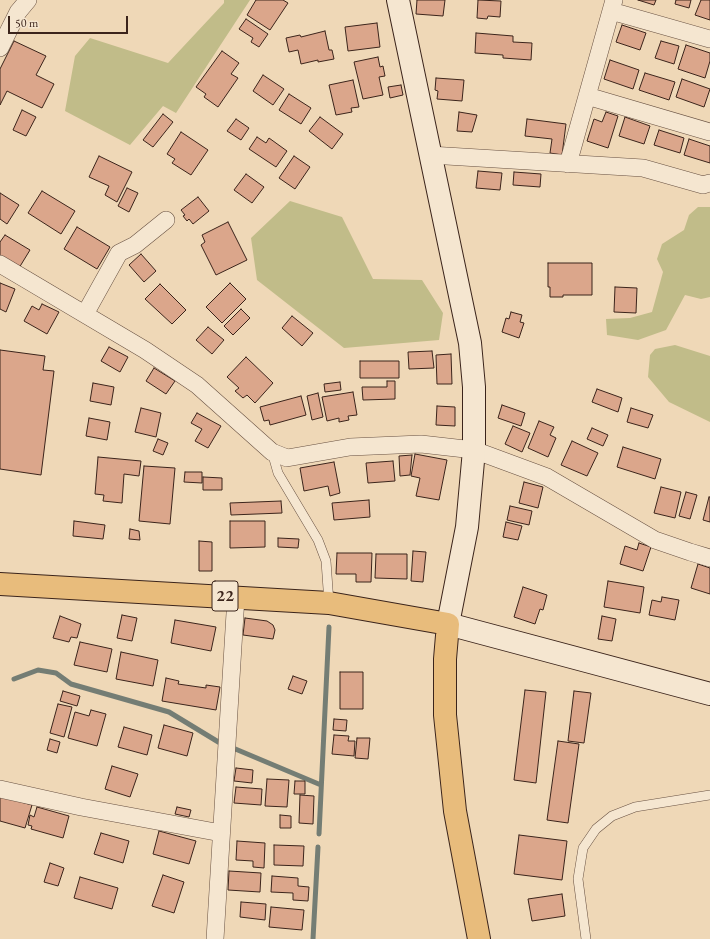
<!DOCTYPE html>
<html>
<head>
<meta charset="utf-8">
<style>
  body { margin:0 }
  #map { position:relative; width:710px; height:939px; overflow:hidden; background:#efd8b7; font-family:"EB Garamond",serif }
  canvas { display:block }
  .scale { position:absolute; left:8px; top:16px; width:120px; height:18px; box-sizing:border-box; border:2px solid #3b241b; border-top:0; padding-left:5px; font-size:12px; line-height:14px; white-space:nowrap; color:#3b241b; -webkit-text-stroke:3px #f5e6d0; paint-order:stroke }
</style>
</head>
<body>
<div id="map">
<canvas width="710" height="939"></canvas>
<div class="scale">50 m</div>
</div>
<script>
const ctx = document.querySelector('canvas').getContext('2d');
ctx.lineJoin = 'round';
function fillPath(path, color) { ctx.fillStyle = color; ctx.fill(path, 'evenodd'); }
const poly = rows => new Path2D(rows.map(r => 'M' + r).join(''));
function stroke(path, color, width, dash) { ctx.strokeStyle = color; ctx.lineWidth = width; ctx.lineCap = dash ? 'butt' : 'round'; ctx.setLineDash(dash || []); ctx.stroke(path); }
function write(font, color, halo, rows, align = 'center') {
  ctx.font = font + ' "EB Garamond",serif'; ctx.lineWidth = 4; ctx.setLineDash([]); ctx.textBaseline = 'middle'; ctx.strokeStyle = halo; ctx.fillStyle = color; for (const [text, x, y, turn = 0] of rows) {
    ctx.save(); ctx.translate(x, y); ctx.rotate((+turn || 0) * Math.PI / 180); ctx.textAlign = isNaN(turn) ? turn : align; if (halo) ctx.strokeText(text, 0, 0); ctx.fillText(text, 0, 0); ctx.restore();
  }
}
fillPath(poly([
  [224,0,250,0,176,113,163,106,130,145,65,111,75,56,90,38,168,63,224,3],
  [290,201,342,217,373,279,422,280,443,313,439,340,344,348,257,280,251,238],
  [698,207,710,207,710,297,701,299,685,295,666,330,638,340,607,335,606,319,630,318,652,312,663,272,657,259,662,244,684,230,689,215],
  [675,345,710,356,710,422,669,402,648,377,650,355,655,349]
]), '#c1bc89');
stroke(poly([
  [14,679,38,670,56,673,71,684,169,712,220,743],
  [233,748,321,785],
  [319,834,329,627],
  [313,939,318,847]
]), '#747d74', 5);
const building = poly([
  [256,0,283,0,288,3,270,30,247,15,256,0],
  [417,0,445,0,443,16,416,14,417,0],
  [478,0,501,1,500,17,488,16,487,19,477,18,478,0],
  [638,0,656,0,654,5,638,0],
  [676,0,691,0,689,8,675,4,676,0],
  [701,0,710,0,710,20,695,15,701,0],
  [246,19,268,34,259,47,251,42,253,38,239,29,246,19],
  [377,23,380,47,348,51,345,27,377,23],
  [622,25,646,33,640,50,616,42,622,25],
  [325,31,329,50,332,50,334,59,318,62,318,60,301,64,298,50,289,52,286,38,300,35,301,37,325,31],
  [476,33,513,36,513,42,532,43,531,60,503,58,503,55,475,53,476,33],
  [14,41,46,56,36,75,54,84,42,108,7,91,0,105,0,69,14,41],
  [661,41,679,46,674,64,655,58,661,41],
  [686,45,710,53,710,61,705,78,678,69,686,45],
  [222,51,239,63,231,74,238,78,218,107,204,97,206,94,196,87,222,51],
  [378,57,380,67,383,66,385,76,379,77,383,95,363,99,354,62,378,57],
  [610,60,639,70,633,89,604,79,610,60],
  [645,73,675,82,669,100,639,90,645,73],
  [263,75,284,89,273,105,253,91,263,75],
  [436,78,464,80,462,101,437,99,438,91,435,90,436,78],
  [682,79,710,89,704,107,676,97,682,79],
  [353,80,359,107,351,108,352,112,336,115,329,85,353,80],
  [401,85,403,95,390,98,388,87,401,85],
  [289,94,311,108,301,124,279,110,289,94],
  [22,110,36,117,26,136,13,130,22,110],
  [459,112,477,115,472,132,457,131,459,112],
  [606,112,618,116,608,148,587,141,594,119,602,122,606,112],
  [163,114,173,122,153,147,143,140,163,114],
  [320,117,343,134,332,149,309,131,320,117],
  [625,117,650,126,644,144,619,136,625,117],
  [236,119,249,128,241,140,227,131,236,119],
  [527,119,566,124,562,155,550,153,552,139,525,136,527,119],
  [659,130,684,138,680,153,654,145,659,130],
  [181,132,208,150,191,175,172,163,175,159,167,154,181,132],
  [257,137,266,143,269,138,287,151,276,167,249,149,257,137],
  [689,139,710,146,710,163,684,155,689,139],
  [99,156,132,172,117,202,105,195,109,186,89,177,99,156],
  [294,156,310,167,295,189,279,178,294,156],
  [478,171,502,173,500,190,476,188,478,171],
  [514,172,541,174,540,187,513,185,514,172],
  [246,174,264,187,252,203,234,190,246,174],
  [127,188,138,193,129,212,118,206,127,188],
  [42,191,75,211,61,234,28,213,42,191],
  [0,193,19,205,7,224,0,219,0,193],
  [198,197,209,211,193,224,189,219,187,221,183,216,185,215,181,210,198,197],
  [228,222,247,260,216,275,201,245,205,242,202,235,228,222],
  [77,227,110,247,97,269,64,249,77,227],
  [5,235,30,250,19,268,0,256,0,242,5,235],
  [141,254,156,271,144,282,129,265,141,254],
  [548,263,592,263,592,295,563,295,563,297,550,297,550,287,548,287,548,263],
  [0,283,15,289,6,312,0,309,0,283],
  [230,283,246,299,222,323,206,307,230,283],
  [160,284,186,310,172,324,145,299,160,284],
  [615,287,637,288,636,313,614,312,615,287],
  [42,304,59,312,47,334,24,321,32,306,39,310,42,304],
  [241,309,250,318,233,335,224,326,241,309],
  [511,312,522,315,520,322,524,323,519,338,502,332,506,318,509,319,511,312],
  [292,316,313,333,302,346,282,328,292,316],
  [208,327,224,340,212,354,196,340,208,327],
  [109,347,128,357,120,372,101,361,109,347],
  [0,350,45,356,43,370,54,371,41,475,0,469,0,350],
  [432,351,434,368,409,369,408,352,432,351],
  [451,354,452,384,437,384,436,355,451,354],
  [246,357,273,383,255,403,247,395,243,398,235,391,239,388,227,377,246,357],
  [360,361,399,361,399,378,360,378,360,361],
  [154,368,175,381,166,394,146,381,154,368],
  [387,381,395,381,395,399,363,400,362,387,387,387,387,381],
  [340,382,341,390,325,392,324,384,340,382],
  [93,383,114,387,111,405,90,401,93,383],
  [597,389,622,398,618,412,592,402,597,389],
  [353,392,357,415,348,416,349,420,339,422,339,418,327,421,322,397,353,392],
  [318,393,323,417,312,420,307,396,318,393],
  [301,396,306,415,270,425,269,420,264,421,260,407,301,396],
  [502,405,525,413,521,426,498,418,502,405],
  [437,406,455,407,455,426,436,425,437,406],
  [141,408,161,413,156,437,135,432,141,408],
  [631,408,653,415,648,428,627,422,631,408],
  [197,413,221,426,208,448,195,441,202,429,191,423,197,413],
  [89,418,110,422,107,440,86,436,89,418],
  [539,421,554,427,550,435,556,438,548,457,528,448,539,421],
  [513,426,530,433,522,452,505,444,513,426],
  [592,428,608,435,603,446,587,439,592,428],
  [158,439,168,443,163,455,153,451,158,439],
  [572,441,598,453,587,476,561,465,572,441],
  [623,447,661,459,655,479,617,467,623,447],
  [415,454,447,460,439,500,416,496,420,478,411,476,415,454],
  [412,455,410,475,400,476,399,456,412,455],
  [98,457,141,461,139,476,124,474,122,503,103,501,104,495,95,494,98,457],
  [393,461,395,481,368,483,366,463,393,461],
  [334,462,340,493,330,496,328,486,304,491,300,468,334,462],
  [144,466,175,468,170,524,139,521,144,466],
  [185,472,202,472,202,483,184,482,185,472],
  [203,477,222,478,222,490,203,490,203,477],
  [524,482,543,487,538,508,519,503,524,482],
  [661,487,681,492,675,518,654,513,661,487],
  [686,492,697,495,690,519,679,516,686,492],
  [709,497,710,497,710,522,703,520,709,497],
  [369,500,370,517,334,520,332,503,369,500],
  [281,501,282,513,231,515,230,503,281,501],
  [510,506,532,511,529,525,507,520,510,506],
  [74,521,105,525,103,539,73,536,74,521],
  [230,521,265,521,265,547,230,548,230,521],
  [506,522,522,526,518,540,503,537,506,522],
  [130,529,139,531,140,540,129,539,130,529],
  [278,538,299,539,298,548,278,547,278,538],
  [199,541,212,542,212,571,199,571,199,541],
  [639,543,651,547,643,571,620,564,625,546,637,550,639,543],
  [413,551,426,552,423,582,411,581,413,551],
  [337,553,372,553,371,582,356,582,356,574,336,574,337,553],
  [376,554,407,554,407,579,375,578,376,554],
  [698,564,710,568,710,594,691,588,698,564],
  [608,581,644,587,640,613,604,607,608,581],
  [523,587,547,595,543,610,540,609,535,624,514,617,523,587],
  [662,597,679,600,675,620,649,615,652,600,661,602,662,597],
  [122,615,137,618,132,641,117,638,122,615],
  [60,616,81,624,77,638,71,637,69,642,53,638,60,616],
  [602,616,616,619,612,641,598,639,602,616],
  [245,618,267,621,273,625,275,630,273,639,243,635,245,618],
  [175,620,216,627,211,651,171,643,175,620],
  [80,642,112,649,107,672,74,665,80,642],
  [121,652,158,660,153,686,116,679,121,652],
  [340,672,363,672,363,709,340,709,340,672],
  [293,676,307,681,302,694,288,689,293,676],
  [166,678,179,681,178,684,206,688,206,685,220,687,216,710,162,701,166,678],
  [525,690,546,692,536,783,514,780,525,690],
  [63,691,80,696,77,706,60,701,63,691],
  [574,691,591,693,584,743,568,741,574,691],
  [58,704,72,707,64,737,50,733,58,704],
  [91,710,106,714,97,746,68,738,75,712,89,716,91,710],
  [334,719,347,720,346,731,333,730,334,719],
  [164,725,193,733,187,756,158,748,164,725],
  [124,727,152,735,147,755,118,747,124,727],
  [334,735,349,736,348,741,355,741,354,756,332,754,334,735],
  [357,738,370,738,368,759,355,758,357,738],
  [50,739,60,742,57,753,47,750,50,739],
  [558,741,579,744,568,823,547,820,558,741],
  [112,766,138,774,130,797,105,789,112,766],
  [236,768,253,770,252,783,234,781,236,768],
  [267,779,289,780,287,807,265,806,267,779],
  [295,781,305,781,305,794,294,794,295,781],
  [236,787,262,789,261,805,234,803,236,787],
  [300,795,314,796,313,824,299,823,300,795],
  [0,796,32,805,25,828,0,821,0,796],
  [37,807,69,816,63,838,31,829,32,826,28,825,30,815,34,817,37,807],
  [177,807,191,810,189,817,175,814,177,807],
  [280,815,291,816,291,828,280,828,280,815],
  [159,831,196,841,189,864,153,854,159,831],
  [101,833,129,841,123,863,94,854,101,833],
  [519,835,567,841,562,880,514,874,519,835],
  [237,841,265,843,264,868,253,867,253,861,236,860,237,841],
  [274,845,304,846,303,866,274,865,274,845],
  [50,863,64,868,58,886,44,882,50,863],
  [229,871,261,873,260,892,228,890,229,871],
  [163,875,184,882,174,913,152,906,163,875],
  [272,876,298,878,298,886,309,887,308,901,293,900,293,893,271,892,272,876],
  [80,877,118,888,112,909,74,898,80,877],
  [562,894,565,916,532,921,528,899,562,894],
  [241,902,266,904,265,920,240,917,241,902],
  [271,907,304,910,302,930,269,927,271,907]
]);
fillPath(building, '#dba68b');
stroke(building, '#3b241b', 1);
const lane = poly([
  [272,452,278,473,318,540,326,561,329,603],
  [586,939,578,879,583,848,596,829,612,816,635,807,710,795]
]);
const street = poly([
  [611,11,710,39],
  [0,48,18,12,28,0],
  [587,96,710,132],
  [430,155,643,168,703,185,710,183],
  [568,164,614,0],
  [0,264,145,350,197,385,272,452,287,458,350,447,421,444,474,450,547,477,655,540,690,552,710,558],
  [85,314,119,253,135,245,166,220],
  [0,789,81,807,221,833],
  [215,939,236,597]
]);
const secondary = poly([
  [398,0,470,343,474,387,474,450,467,527,448,624,710,694]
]);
const primary = poly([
  [0,584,329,603,448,624,445,659,445,715,455,811,479,939]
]);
stroke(lane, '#685142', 10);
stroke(street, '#685142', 18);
stroke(secondary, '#3b241b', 24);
stroke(primary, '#3b241b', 24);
stroke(lane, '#f5e6d0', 9);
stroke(street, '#f5e6d0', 17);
stroke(secondary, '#f5e6d0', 22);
stroke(primary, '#e8bc7c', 22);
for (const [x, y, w] of [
  [225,596,26]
]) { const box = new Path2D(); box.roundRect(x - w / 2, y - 15, w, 30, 3); ctx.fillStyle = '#f5e6d0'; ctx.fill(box); stroke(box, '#3b241b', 1); }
write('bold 17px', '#3b241b', null, [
  ["22",225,596]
]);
</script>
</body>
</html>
